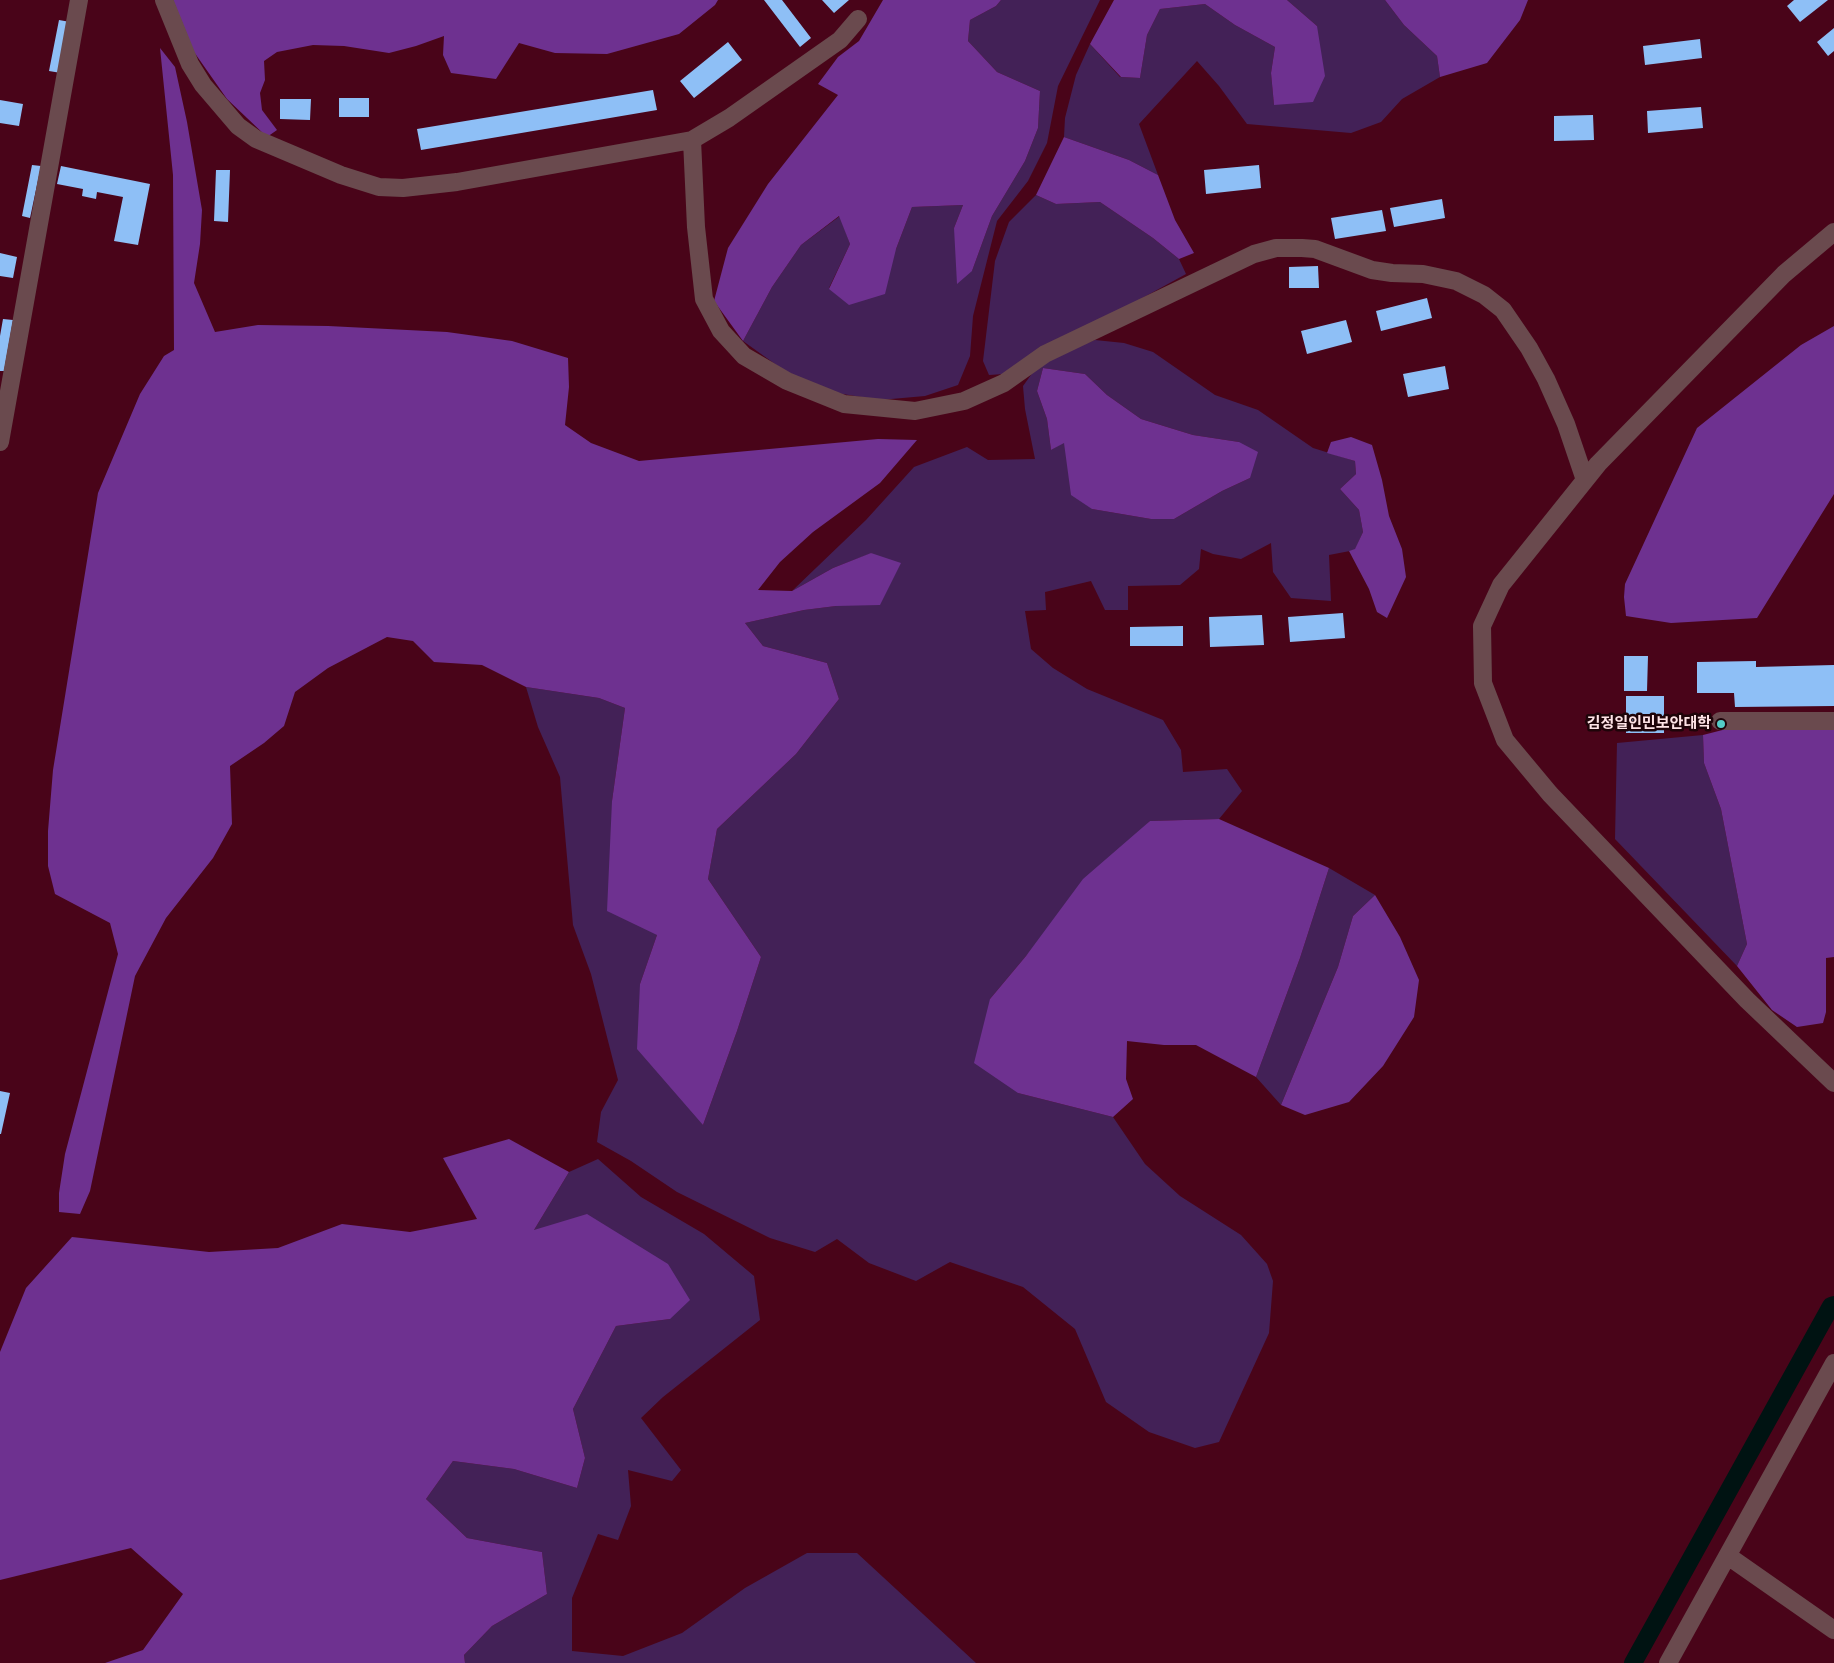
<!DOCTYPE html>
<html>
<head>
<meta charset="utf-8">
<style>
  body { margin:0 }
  canvas { display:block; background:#490419 }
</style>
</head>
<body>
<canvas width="1834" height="1663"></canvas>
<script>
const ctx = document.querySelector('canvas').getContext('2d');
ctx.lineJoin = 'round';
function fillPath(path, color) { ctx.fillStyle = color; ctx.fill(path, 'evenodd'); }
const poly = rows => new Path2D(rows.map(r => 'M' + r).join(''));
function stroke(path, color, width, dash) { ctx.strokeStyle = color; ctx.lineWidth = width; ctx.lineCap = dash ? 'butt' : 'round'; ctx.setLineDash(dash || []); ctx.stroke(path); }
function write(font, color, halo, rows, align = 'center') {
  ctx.font = font + ' Literata,"Noto Sans KR",serif'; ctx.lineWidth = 5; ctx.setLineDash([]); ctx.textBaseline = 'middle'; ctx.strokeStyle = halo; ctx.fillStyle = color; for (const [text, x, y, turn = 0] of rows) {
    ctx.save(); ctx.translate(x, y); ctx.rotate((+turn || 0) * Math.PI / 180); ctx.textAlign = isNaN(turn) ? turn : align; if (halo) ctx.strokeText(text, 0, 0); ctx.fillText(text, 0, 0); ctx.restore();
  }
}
fillPath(poly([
  [1001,0,1100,0,1058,86,1047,143,1028,181,997,221,973,316,970,356,958,385,925,396,880,400,824,391,782,369,743,341,772,287,801,245,840,216,850,244,829,288,896,249,912,207,963,205,954,228,972,271,992,216,1025,161,1038,128,1040,91,997,72,968,41,970,20,996,6],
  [1287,0,1385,0,1404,25,1437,56,1440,77,1402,99,1381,122,1351,133,1247,124,1219,86,1197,61,1139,124,1158,175,1129,160,1064,137,1065,118,1076,75,1090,44,1120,77,1140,78,1147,35,1160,9,1205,4,1235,25,1275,47,1271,73,1274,105,1317,26],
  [1036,195,1056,204,1100,202,1153,238,1179,259,1186,274,1004,374,989,375,983,361,995,261,1009,222],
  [1095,340,1124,343,1153,352,1215,395,1258,410,1313,448,1355,461,1356,474,1340,489,1359,510,1363,532,1355,550,1329,555,1331,601,1291,598,1273,572,1271,543,1241,559,1213,554,1201,549,1199,569,1180,585,1128,586,1128,610,1105,610,1091,581,1045,592,1046,610,1025,611,1031,649,1053,668,1087,689,1163,720,1181,750,1183,772,1227,769,1242,791,1219,819,1150,821,1026,956,990,999,1018,1093,1113,1117,1145,1164,1180,1196,1241,1235,1267,1264,1273,1281,1269,1333,1219,1442,1195,1448,1149,1432,1106,1402,1075,1329,1023,1287,950,1262,916,1281,869,1263,837,1239,815,1252,770,1238,677,1192,631,1161,597,1142,601,1112,618,1080,591,974,573,925,560,777,538,727,526,687,599,698,625,708,612,801,657,935,640,984,703,1125,737,1031,761,957,708,879,717,829,796,754,839,699,827,663,763,646,745,623,804,610,836,606,872,553,833,568,792,591,866,520,914,467,967,447,988,460,1035,459,1025,409,1023,386,1041,361],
  [1043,368,1085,374,1107,395,1141,419,1193,435,1239,442,1250,478,1222,491,1174,519,1151,519,1092,509,1064,442,1051,450,1047,419,1037,391],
  [1703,735,1704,763,1721,809,1747,944,1737,966,1615,839,1617,743],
  [1329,868,1375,895,1353,916,1338,967,1281,1105,1256,1077,1300,958],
  [598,1159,641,1197,704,1234,754,1276,760,1320,663,1397,641,1418,681,1470,672,1481,628,1470,631,1506,618,1540,598,1534,572,1598,572,1651,623,1656,682,1633,745,1588,807,1553,857,1553,976,1663,465,1663,464,1655,492,1626,547,1594,542,1552,467,1538,426,1499,453,1461,514,1469,577,1488,585,1458,573,1409,616,1326,670,1319,534,1230,569,1172]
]), '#432157');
fillPath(poly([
  [173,0,718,0,715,5,679,34,607,54,555,53,519,43,496,79,451,73,443,55,444,36,416,46,389,53,344,46,313,45,277,52,264,61,265,80,260,93,262,110,277,130,267,137,227,99,194,52],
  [883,0,1001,0,996,6,970,20,968,41,997,72,1040,91,1038,128,1025,161,992,216,972,271,957,284,954,228,963,205,912,207,896,249,885,294,849,305,829,289,850,244,839,216,801,245,772,287,743,341,714,301,728,248,768,184,838,95,818,84,838,57,859,41],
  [1114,0,1287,0,1317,26,1325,76,1313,102,1274,105,1271,73,1275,47,1235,25,1205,4,1160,9,1147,35,1140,78,1121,77,1090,44],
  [1385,0,1528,0,1520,20,1487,63,1440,77,1437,56,1404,25],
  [160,48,175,67,187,122,202,210,200,244,194,283,215,332,258,325,328,326,447,332,512,341,568,358,569,387,565,425,591,443,639,461,878,439,917,440,880,483,813,532,780,562,758,590,792,591,833,568,871,553,901,563,880,605,836,606,804,610,745,623,763,646,827,663,839,699,796,754,717,829,708,879,761,957,737,1031,703,1125,637,1049,640,984,657,935,607,911,612,801,625,708,599,698,526,687,482,665,434,662,413,641,387,637,328,668,295,692,284,726,264,743,230,766,232,824,213,858,166,918,135,976,90,1191,80,1214,59,1212,59,1193,65,1154,118,954,110,923,55,894,48,866,48,831,53,770,98,493,140,394,164,356,174,350,173,175],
  [1064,137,1129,160,1158,175,1175,220,1194,253,1179,259,1153,238,1100,202,1056,204,1036,195],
  [1834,326,1834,494,1757,618,1671,623,1626,616,1624,597,1625,584,1697,428,1801,345],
  [1043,368,1085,374,1107,395,1141,419,1193,435,1239,442,1258,452,1250,478,1222,491,1174,519,1151,519,1092,509,1071,495,1064,443,1051,450,1047,419,1037,391],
  [1351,437,1372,445,1382,480,1389,516,1402,549,1406,577,1387,618,1377,612,1369,589,1349,551,1355,549,1363,532,1359,510,1340,489,1356,474,1355,461,1327,453,1331,442],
  [1742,725,1834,728,1834,957,1826,958,1826,1012,1823,1023,1797,1027,1772,1010,1737,966,1747,944,1721,809,1704,763,1703,735],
  [1219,819,1329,868,1300,958,1256,1077,1196,1045,1164,1045,1127,1041,1126,1079,1133,1099,1113,1117,1018,1093,974,1063,990,999,1026,956,1083,879,1150,821],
  [1375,895,1400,937,1419,980,1414,1017,1383,1066,1349,1102,1305,1115,1281,1105,1338,967,1353,916],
  [509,1139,569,1172,534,1230,587,1214,668,1264,690,1300,670,1319,616,1326,573,1409,585,1458,577,1488,514,1469,453,1461,426,1499,467,1538,542,1552,547,1594,492,1626,464,1655,465,1663,105,1663,143,1650,183,1594,131,1548,0,1580,0,1352,26,1288,72,1237,209,1252,278,1248,342,1224,410,1232,477,1219,443,1158]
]), '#6e3190');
stroke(poly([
  [1633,1663,1831,1306,1834,1305]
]), '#001312', 18);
fillPath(poly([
  [764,0,782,0,811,38,800,47],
  [822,0,849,0,834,13],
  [1794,0,1828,0,1800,22,1787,6],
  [59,20,70,22,61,73,49,71],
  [1834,28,1834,51,1828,56,1817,42],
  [1700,39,1702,58,1645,65,1643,46],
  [728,42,742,60,694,98,680,81],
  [653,90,657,110,421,150,417,129],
  [339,98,369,98,369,117,339,117],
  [280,99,311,99,310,120,280,119],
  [0,100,23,104,19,126,0,123],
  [1701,107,1703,128,1648,133,1647,111],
  [1593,115,1594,140,1554,141,1554,116],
  [32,165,41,166,30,218,22,216],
  [1259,165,1261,188,1206,194,1204,170],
  [61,166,150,184,138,245,114,241,123,197,97,192,96,199,82,196,83,189,57,184],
  [216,170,230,170,228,222,214,221],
  [1442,199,1445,218,1394,227,1390,208],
  [1382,210,1386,231,1335,239,1331,218],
  [0,253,17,257,13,278,0,276],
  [1318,266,1319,288,1289,288,1289,267],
  [1427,298,1432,318,1381,331,1376,311],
  [3,319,13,320,4,371,0,371,0,336],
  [1346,320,1352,342,1307,354,1301,331],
  [1445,366,1449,389,1408,397,1403,374],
  [1343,613,1345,638,1290,642,1288,617],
  [1262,615,1264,645,1210,647,1209,617],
  [1183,626,1183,646,1130,646,1130,627],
  [1624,656,1648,656,1647,691,1624,691],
  [1756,661,1756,667,1834,665,1834,706,1735,707,1734,693,1697,693,1697,662],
  [1626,696,1664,696,1664,733,1626,733],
  [0,1091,10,1093,1,1134,0,1134]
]), '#8ebff6');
stroke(poly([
  [164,0,190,64,203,85,238,126,256,139,341,175,379,187,403,188,457,182,692,140,729,118,840,40,858,19],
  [692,140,696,227,704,299,721,331,744,356,787,381,844,404,915,411,964,401,1004,383,1045,354,1254,254,1276,248,1302,248,1315,249,1372,270,1392,273,1423,274,1456,281,1484,295,1503,310,1529,348,1546,379,1566,424,1585,480],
  [1834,232,1784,274,1598,464,1501,585,1482,626,1483,683,1505,740,1550,794,1747,1000,1834,1083],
  [0,442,79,0],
  [1720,721,1834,721],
  [1728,1556,1834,1630],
  [1668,1663,1834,1363]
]), '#6a4a4e', 18);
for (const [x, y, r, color] of [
  [1721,724,5,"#54cdc8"]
]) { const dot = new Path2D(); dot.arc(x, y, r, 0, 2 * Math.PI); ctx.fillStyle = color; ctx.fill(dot); stroke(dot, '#1e0409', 2); }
write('bold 15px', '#fee3e6', '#1e0409', [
  ["김정일인민보안대학",1711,724]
], 'right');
</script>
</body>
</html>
